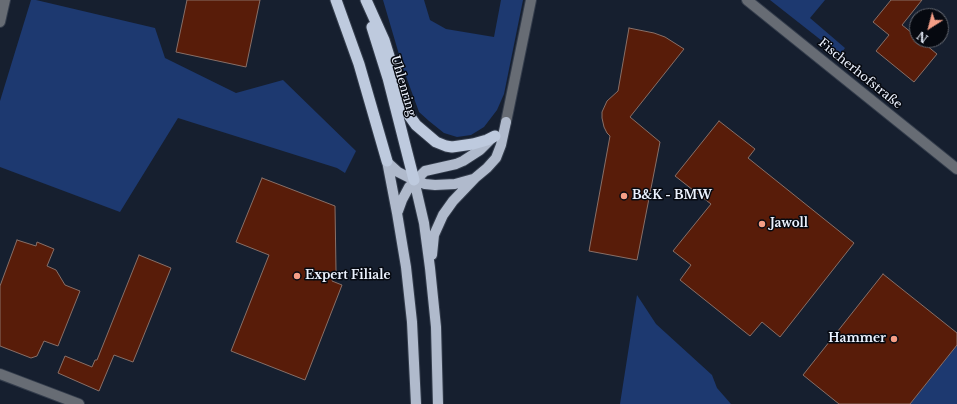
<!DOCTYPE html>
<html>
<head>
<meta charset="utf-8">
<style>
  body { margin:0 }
  #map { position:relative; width:957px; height:404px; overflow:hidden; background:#161f2f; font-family:"Libre Baskerville",serif }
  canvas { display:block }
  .north { position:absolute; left:909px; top:8px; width:40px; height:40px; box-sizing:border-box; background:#060910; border:1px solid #62666f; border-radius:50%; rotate:216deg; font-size:11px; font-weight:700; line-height:16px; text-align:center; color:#ecf2fe }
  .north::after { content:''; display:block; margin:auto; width:14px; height:18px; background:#f49e86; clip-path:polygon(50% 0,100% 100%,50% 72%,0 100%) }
</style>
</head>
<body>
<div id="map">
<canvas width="957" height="404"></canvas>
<div class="north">N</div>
</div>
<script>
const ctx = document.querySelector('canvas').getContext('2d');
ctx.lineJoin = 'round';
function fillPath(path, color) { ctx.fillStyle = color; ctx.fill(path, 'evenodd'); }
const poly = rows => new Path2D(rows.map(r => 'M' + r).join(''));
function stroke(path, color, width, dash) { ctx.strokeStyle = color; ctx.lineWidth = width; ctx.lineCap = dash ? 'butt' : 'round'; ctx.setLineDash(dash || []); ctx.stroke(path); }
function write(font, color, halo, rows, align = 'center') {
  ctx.font = font + ' "Libre Baskerville",serif'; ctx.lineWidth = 3; ctx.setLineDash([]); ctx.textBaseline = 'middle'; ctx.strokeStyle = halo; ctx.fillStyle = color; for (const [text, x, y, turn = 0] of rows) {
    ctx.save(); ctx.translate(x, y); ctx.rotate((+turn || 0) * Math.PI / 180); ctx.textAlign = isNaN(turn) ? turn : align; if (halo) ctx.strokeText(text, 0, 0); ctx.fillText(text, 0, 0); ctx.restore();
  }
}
fillPath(poly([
  [31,0,36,0,155,28,165,58,236,93,283,80,356,151,345,173,337,168,178,118,120,212,0,167,0,101],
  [383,0,424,0,430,20,446,29,494,37,501,0,523,0,504,94,497,110,484,127,471,135,457,137,444,133,429,121,419,112,403,68],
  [770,0,825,0,810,18,845,48,840,55],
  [637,295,656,324,712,375,717,388,731,404,620,404],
  [957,345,957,404,910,404]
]), '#1d3970');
const building = poly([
  [187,0,260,0,246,67,176,52,187,0],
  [891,0,922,0,902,25,917,37,917,40,920,40,937,54,914,82,876,51,889,35,873,22,891,0],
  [629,28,654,33,665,37,684,49,630,117,660,142,637,260,589,251,610,136,607,133,604,127,602,118,602,112,607,101,618,91,629,28],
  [719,121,755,149,748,158,854,243,780,337,762,322,750,336,680,280,691,265,673,251,711,204,675,176,719,121],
  [262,178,335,206,336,271,332,281,342,285,305,380,231,351,269,255,236,242,262,178],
  [17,240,36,246,37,242,54,249,47,266,56,270,65,285,80,291,58,346,44,341,37,356,31,358,0,346,0,286,17,240],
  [139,255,171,268,133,362,114,355,99,391,58,373,65,356,92,367,95,360,97,360,139,255],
  [883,274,957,333,957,345,910,404,839,404,803,375,883,274]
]);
fillPath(building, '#581c09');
stroke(building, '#886f67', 1);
const minor = poly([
  [747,0,957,169],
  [0,22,5,0],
  [506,122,531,0],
  [0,374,79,404]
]);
const primary = poly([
  [387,161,397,213,406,267,412,322,416,404],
  [387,162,398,172,414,180,425,184,435,185,455,184,473,179],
  [414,180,424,223,430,268,436,327,438,404],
  [398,211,402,200,409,187,425,171,456,164,463,161,480,150,493,137],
  [432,255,434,235,443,215,453,201,475,178,487,168,496,158,501,145,506,122]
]);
const trunk = poly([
  [336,0,359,64,387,161],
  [366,0,384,40,406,111,416,125,436,142,446,146,452,147,473,144,487,140,495,136],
  [372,27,388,78,414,180]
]);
stroke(minor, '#343d4c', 12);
stroke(primary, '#343d4c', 12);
stroke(trunk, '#343d4c', 13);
stroke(minor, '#676c74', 10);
stroke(primary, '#b0bacc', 10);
stroke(trunk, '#becade', 11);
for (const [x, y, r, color] of [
  [624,196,4,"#f49e86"],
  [762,224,4,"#f49e86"],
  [297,276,4,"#f49e86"],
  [894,339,4,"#f49e86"]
]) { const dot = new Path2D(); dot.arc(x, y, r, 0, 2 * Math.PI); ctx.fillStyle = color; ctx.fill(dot); stroke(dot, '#060910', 1.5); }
write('12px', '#ecf2fe', '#060910', [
  ["Fischerhofstraße",860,74,39],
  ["Uhlenring",403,86,74]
]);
write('bold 12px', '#ecf2fe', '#060910', [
  ["B&K - BMW",632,196],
  ["Jawoll",770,224],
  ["Expert Filiale",305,276],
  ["Hammer",886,339,"right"]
], 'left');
</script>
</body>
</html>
